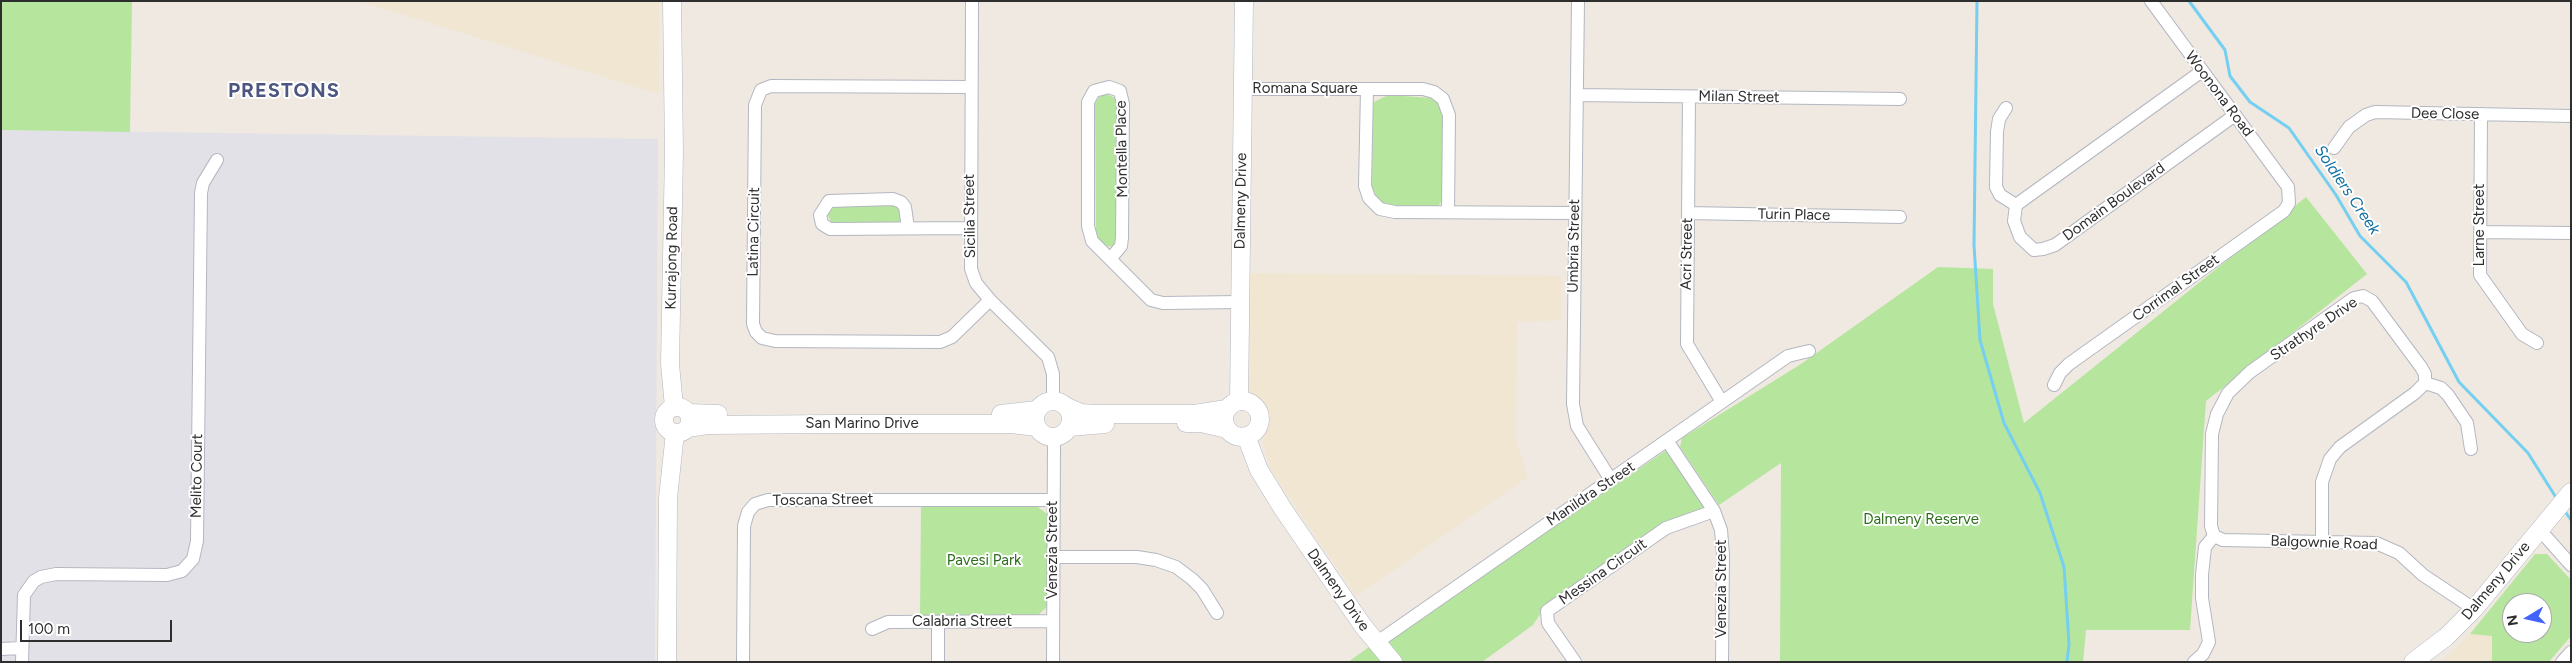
<!DOCTYPE html>
<html>
<head>
<meta charset="utf-8">
<style>
  body { margin:0 }
  #map { position:relative; width:2572px; height:663px; overflow:hidden; background:#efe9e1; font-family:Figtree,sans-serif }
  canvas { display:block }
  .frame { position:absolute; inset:0; border:2px solid #2e2e2e; pointer-events:none }
  .north { position:absolute; left:2502px; top:593px; width:50px; height:50px; box-sizing:border-box; background:#fff; border:1px solid #ababab; border-radius:50%; rotate:261deg; font-size:14px; font-weight:700; line-height:20px; text-align:center; color:#2e2e2e }
  .north::after { content:''; display:block; margin:auto; width:18px; height:22px; background:#4264fb; clip-path:polygon(50% 0,100% 100%,50% 72%,0 100%) }
  .scale { position:absolute; left:20px; top:620px; width:152px; height:22px; box-sizing:border-box; border:2px solid #2e2e2e; border-top:0; padding-left:6px; font-size:15px; line-height:18px; white-space:nowrap; color:#2e2e2e; -webkit-text-stroke:4px #fff; paint-order:stroke }
</style>
</head>
<body>
<div id="map">
<canvas width="2572" height="663"></canvas>
<div class="frame"></div>
<div class="north">N</div>
<div class="scale">100 m</div>
</div>
<script>
const ctx = document.querySelector('canvas').getContext('2d');
ctx.lineJoin = 'round';
function fillPath(path, color) { ctx.fillStyle = color; ctx.fill(path, 'evenodd'); }
const poly = rows => new Path2D(rows.map(r => 'M' + r).join(''));
function stroke(path, color, width, dash) { ctx.strokeStyle = color; ctx.lineWidth = width; ctx.lineCap = dash ? 'butt' : 'round'; ctx.setLineDash(dash || []); ctx.stroke(path); }
function write(font, color, halo, rows, align = 'center') {
  ctx.font = font + ' Figtree,sans-serif'; ctx.lineWidth = 4; ctx.setLineDash([]); ctx.textBaseline = 'middle'; ctx.strokeStyle = halo; ctx.fillStyle = color; for (const [text, x, y, turn = 0] of rows) {
    ctx.save(); ctx.translate(x, y); ctx.rotate((+turn || 0) * Math.PI / 180); ctx.textAlign = isNaN(turn) ? turn : align; if (halo) ctx.strokeText(text, 0, 0); ctx.fillText(text, 0, 0); ctx.restore();
  }
}
fillPath(poly([
  [1,130,658,139,655,662,1,662]
]), '#e3e1e8');
fillPath(poly([
  [359,1,659,1,659,94],
  [1248,273,1561,276,1561,320,1517,322,1516,439,1528,477,1356,596,1272,472,1265,452,1261,437,1264,428,1264,408,1256,397,1248,391],
  [2470,634,2492,636,2492,662,2441,662]
]), '#f0e6d1');
fillPath(poly([
  [1,1,132,1,130,132,1,130],
  [1101,95,1109,95,1115,98,1118,104,1117,242,1113,247,1107,246,1099,240,1096,232,1095,103],
  [1388,95,1433,98,1441,106,1445,119,1443,200,1438,206,1430,208,1395,207,1384,205,1376,197,1372,186,1373,110,1374,102],
  [2306,197,2367,274,2206,401,2190,630,2086,630,2083,662,1780,662,1781,463,1719,505,1680,447,1682,438,1801,364,1938,267,1993,269,1993,304,2024,423],
  [893,204,901,208,903,215,900,222,892,225,838,225,832,223,827,214,831,207],
  [1668,449,1705,508,1667,523,1541,613,1533,625,1482,662,1402,662,1384,643],
  [921,507,1038,507,1048,515,1048,606,1037,616,920,616],
  [2535,554,2547,554,2571,580,2571,636,2549,662,2492,662,2492,636,2470,634],
  [2512,603,2542,603,2542,633,2512,633],
  [1372,645,1387,662,1348,662]
]), '#b6e59e');
stroke(poly([
  [1977,1,1974,245,1980,340,2004,423,2040,493,2064,567,2069,644,2067,662],
  [2189,1,2225,50,2230,76,2250,102,2289,128,2336,195,2360,236,2406,282,2459,382,2528,453,2557,499],
  [2564,510,2571,520]
]), '#75cff0', 3);
const street = poly([
  [972,1,971,269,976,283,990,300,1048,357,1053,374,1053,400],
  [1578,1,1573,404,1577,426,1611,480],
  [2202,71,2016,205,2014,221,2020,237,2034,250,2043,249,2055,245,2235,115],
  [970,87,771,86,761,90,755,105,753,324,756,332,762,338,775,341,940,342,952,337,990,300],
  [1244,89,1423,89,1434,92,1443,99,1449,115,1448,212],
  [1367,89,1365,186,1369,198,1380,209,1395,212,1574,213],
  [1577,95,1900,99],
  [1689,97,1687,344,1722,402],
  [2006,108,1999,119,1997,132,1996,187,2000,195,2016,205],
  [2481,114,2480,275,2522,334,2537,343],
  [2334,148,2349,127,2366,115,2375,112,2571,116],
  [1688,213,1900,217],
  [908,228,905,207,901,202,893,199,829,201,820,215,822,224,830,229,970,228],
  [2480,232,2571,233],
  [1111,258,1121,246,1122,238,1123,104,1120,91,1109,87,1094,91,1088,102,1088,226,1092,241,1151,300,1163,303,1239,302],
  [2425,383,2441,388,2448,395,2467,423,2471,449],
  [2054,385,2060,373,2069,364,2284,211,2289,203,2288,187,2151,1],
  [1668,442,1714,511,1721,530,1723,555,1722,662],
  [2539,529,2571,565],
  [2214,536,2211,526,2212,434,2217,414,2228,393,2250,372,2354,298,2363,296,2372,301,2421,367,2425,374,2425,383,2415,393,2340,447,2330,459,2322,482,2322,541],
  [2214,536,2223,540,2376,543,2399,553,2423,575,2474,609],
  [1053,557,1137,557,1156,560,1176,567,1192,579,1202,589,1217,613],
  [872,629,888,622,1053,621],
  [1376,643,1788,356,1809,351],
  [1,649,22,648],
  [22,662,24,595,34,581,41,577,56,574,167,575,182,571,193,559,197,541,201,193,203,183,217,160],
  [743,662,744,526,748,512,755,504,768,500,1052,500],
  [938,662,938,622],
  [1053,662,1054,437],
  [1575,662,1548,623,1547,611,1666,528,1714,511],
  [2194,662,2203,654,2209,642,2202,598,2202,575,2205,547,2214,536],
  [2562,662,2571,652]
]);
const secondary = poly([
  [672,1,674,151,670,364,674,407],
  '1035 419a18 18 0 1 1 36 0a18 18 0 1 1-36 0Z',
  [1239,401,1244,1],
  '1224 419a18 18 0 1 1 36 0a18 18 0 1 1-36 0Z',
  '664 420a13 13 0 1 1 26 0a13 13 0 1 1-26 0Z',
  [1067,407,1081,413,1096,414,1195,414,1226,409],
  [688,413,718,414],
  [1001,414,1037,410],
  [1186,423,1201,423,1227,429],
  [1070,427,1105,424],
  [688,428,707,425,836,424,1011,424,1037,427],
  [1246,436,1259,470,1283,509,1363,626,1393,662],
  [667,662,668,498,675,433],
  [2413,662,2446,637,2474,609,2571,492]
]);
stroke(street, '#b4b7c1', 14);
stroke(secondary, '#b4b7c1', 19);
stroke(street, '#fff', 12);
stroke(secondary, '#fff', 18);
write('15px', '#2e2e2e', '#fff', [
  ["Romana Square",1305,89],
  ["Woonona Road",2219,94,53],
  ["Milan Street",1739,97,1],
  ["Dee Close",2445,114,1],
  ["Montella Place",1122,149,-91],
  ["Dalmeny Drive",1241,201,-89],
  ["Domain Boulevard",2114,202,-36],
  ["Turin Place",1794,215,1],
  ["Sicilia Street",970,216,-91],
  ["Larne Street",2480,225,-90],
  ["Latina Circuit",754,232,-89],
  ["Umbria Street",1574,246,-89],
  ["Acri Street",1687,254,-89],
  ["Kurrajong Road",672,258,-89],
  ["Corrimal Street",2176,288,-36],
  ["Strathyre Drive",2314,329,-34],
  ["San Marino Drive",862,424],
  ["Melito Court",197,476,-89],
  ["Manildra Street",1591,494,-34],
  ["Toscana Street",823,500,-1],
  ["Balgownie Road",2324,543,2],
  ["Venezia Street",1053,550,-90],
  ["Messina Circuit",1603,572,-35],
  ["Dalmeny Drive",2496,581,-50],
  ["Venezia Street",1722,589,-90],
  ["Dalmeny Drive",1338,590,55],
  ["Calabria Street",962,622]
]);
write('15px', '#2c6e1b', '#fff', [
  ["Dalmeny Reserve",1921,520],
  ["Pavesi Park",984,561]
]);
write('italic 16px', '#0d6fa3', '#fff', [
  ["Soldiers Creek",2347,190,56]
]);
ctx.letterSpacing = '1px';
write('bold 20px', '#4d5680', '#fff', [
  ["PRESTONS",284,91]
]);
ctx.letterSpacing = '0px';
</script>
</body>
</html>
